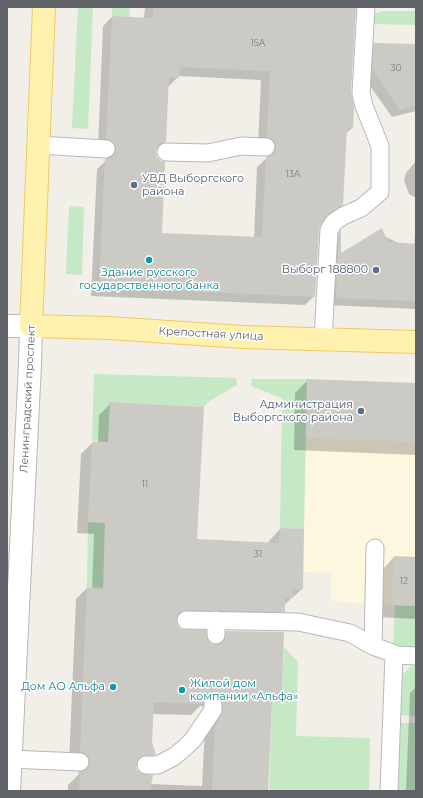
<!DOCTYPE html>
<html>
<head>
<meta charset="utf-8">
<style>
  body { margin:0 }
  #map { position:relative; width:423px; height:798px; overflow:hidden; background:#f1efe8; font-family:Montserrat,sans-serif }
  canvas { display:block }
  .frame { position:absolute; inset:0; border:8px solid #5f6368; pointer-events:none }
</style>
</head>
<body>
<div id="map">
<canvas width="423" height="798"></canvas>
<div class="frame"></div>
</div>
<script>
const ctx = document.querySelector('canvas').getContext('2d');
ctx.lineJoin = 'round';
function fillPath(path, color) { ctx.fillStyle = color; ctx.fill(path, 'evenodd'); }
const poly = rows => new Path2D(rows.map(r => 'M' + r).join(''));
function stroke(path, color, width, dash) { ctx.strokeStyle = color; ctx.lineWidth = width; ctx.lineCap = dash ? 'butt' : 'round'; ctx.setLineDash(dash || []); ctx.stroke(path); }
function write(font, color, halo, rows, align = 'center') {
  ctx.font = font + ' Montserrat,sans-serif'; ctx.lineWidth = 3; ctx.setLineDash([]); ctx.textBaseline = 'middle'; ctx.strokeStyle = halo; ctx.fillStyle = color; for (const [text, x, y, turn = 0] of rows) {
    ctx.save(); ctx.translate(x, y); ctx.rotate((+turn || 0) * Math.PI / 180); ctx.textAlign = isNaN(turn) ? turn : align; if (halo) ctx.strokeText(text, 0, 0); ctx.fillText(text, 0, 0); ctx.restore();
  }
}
fillPath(poly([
  [307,379,416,383,416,606,338,602,331,600,331,573,306,572,303,571]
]), '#fef7e0');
fillPath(poly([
  [78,7,93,7,88,129,72,128],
  [112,7,130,7,129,17,112,16],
  [382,11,416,11,416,25,371,24,374,16,377,13],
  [69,206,84,207,82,275,66,274],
  [94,374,236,378,237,385,208,402,204,407,111,402,108,442,92,441],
  [252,379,307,379,304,529,280,528,282,398,251,386],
  [88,522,105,523,104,562,137,563,124,589,87,587],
  [395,605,416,606,416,649,393,648],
  [284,647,298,662,296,736,370,738,369,791,271,791,269,788,272,700,282,691],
  [416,663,416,716,401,715,403,674,408,669],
  [401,723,416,723,416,791,398,791]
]), '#c5e8c5');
fillPath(poly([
  [145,7,355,7,350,92,352,128,345,134,342,205,333,214,323,220,318,229,314,296,305,305,91,296,97,169,107,160,106,153,98,148,103,26,112,17,144,18],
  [179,76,261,80,258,146,266,151,267,158,257,167,254,238,161,234,155,151,165,142,168,86,169,86],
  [374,44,416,45,416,111,392,117,365,79,366,52],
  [416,161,416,198,409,194,404,180,406,173],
  [416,216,416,309,328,305,334,238,341,231,340,255,377,233,414,250],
  [308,380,416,385,416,455,294,450,295,393],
  [111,403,196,540,269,544,269,541,280,529,302,589,284,605,284,611,272,623,175,621,177,626,181,630,207,641,211,645,214,646,215,643,226,632,271,701,267,791,68,791,68,785,79,774,78,769,69,763,76,599,87,588,92,589,94,534,77,533,81,454,92,443,98,443,99,415],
  [200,706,206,707,202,786,150,784,136,770,135,766,143,766,154,755,151,743,152,714,191,715],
  [394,557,416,558,416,619,380,617,382,570],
  [416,687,416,791,406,791,410,693]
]), '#0003');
fillPath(poly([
  [153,7,356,7,351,92,354,106,353,128,347,128,343,205,328,214,321,225,319,229,315,297,99,287,105,159,110,158,114,155,116,149,115,144,112,141,106,139,112,16,153,18],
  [180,67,270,71,267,137,271,138,275,142,276,148,275,152,271,156,266,157,262,237,162,233,165,162,161,161,157,157,156,151,157,147,161,143,166,142,169,77,179,78],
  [374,43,416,44,416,105,400,110,372,70],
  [382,228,388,242,416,244,416,301,336,298,339,233,341,229,341,253],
  [307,379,416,383,416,442,306,438],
  [110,402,204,407,197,539,279,543,280,528,304,529,303,590,293,589,293,598,285,598,285,612,186,610,181,611,178,615,176,619,177,625,181,629,206,630,208,640,211,644,216,645,221,644,224,640,226,631,284,632,282,691,272,701,268,791,212,791,215,725,221,716,223,710,221,700,218,696,213,695,208,697,205,700,203,704,154,702,152,742,156,755,141,756,138,760,136,765,137,770,141,773,153,775,150,791,79,791,80,772,84,771,88,768,90,762,89,758,86,754,80,752,87,587,103,590,105,523,88,522,92,442,108,442],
  [394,556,416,557,416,606,391,605]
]), '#cccac5');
const service = poly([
  [38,145,106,149],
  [166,152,208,153,241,146,266,147],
  [323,340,329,230,334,222,343,216,361,208,380,192,380,146,364,106,361,93,366,7],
  [186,620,298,622,350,633,373,646,395,654,394,655],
  [216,635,216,620],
  [373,646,375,548],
  [10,759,80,762],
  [146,765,158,765,175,756,192,741,213,710,213,705],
  [389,791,394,655,416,656]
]);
const tertiary = poly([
  [7,326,31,326,30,364,9,791]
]);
const primary = poly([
  [44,7,31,326,109,328,243,337,416,342]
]);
stroke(service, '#b5b8bc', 19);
stroke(tertiary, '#b5b8bc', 24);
stroke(primary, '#f2c960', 24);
stroke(service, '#fff', 17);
stroke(tertiary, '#fff', 22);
stroke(primary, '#fff2af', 22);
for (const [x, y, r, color] of [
  [134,185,4,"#5c6f8a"],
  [149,260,4,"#0f9aa8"],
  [376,270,4,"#5c6f8a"],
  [361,411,4,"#5c6f8a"],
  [113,687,4,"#0f9aa8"],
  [182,690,4,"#0f9aa8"]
]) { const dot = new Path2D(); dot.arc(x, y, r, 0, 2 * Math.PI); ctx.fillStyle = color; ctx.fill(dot); stroke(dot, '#fff', 1.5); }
write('9px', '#7a7d7f', null, [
  ["15А",258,43],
  ["30",396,68],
  ["13А",293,174],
  ["11",145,484],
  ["31",258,554],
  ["12",404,581]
]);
write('11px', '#4e5e75', '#fff', [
  ["УВД Выборгского",142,179,"left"],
  ["района",142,192,"left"],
  ["Выборг 188800",368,270],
  ["Администрация",353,405],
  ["Выборгского района",353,418]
], 'right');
write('11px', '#0d838f', '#fff', [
  ["Здание русского",149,273],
  ["государственного банка",149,286],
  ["Жилой дом",190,684,"left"],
  ["компании «Альфа»",190,697,"left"],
  ["Дом АО Альфа",105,687,"right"]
]);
write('11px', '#5f6368', '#fff', [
  ["Крепостная улица",211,334,3],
  ["Ленинградский проспект",28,399,-87]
]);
</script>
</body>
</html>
